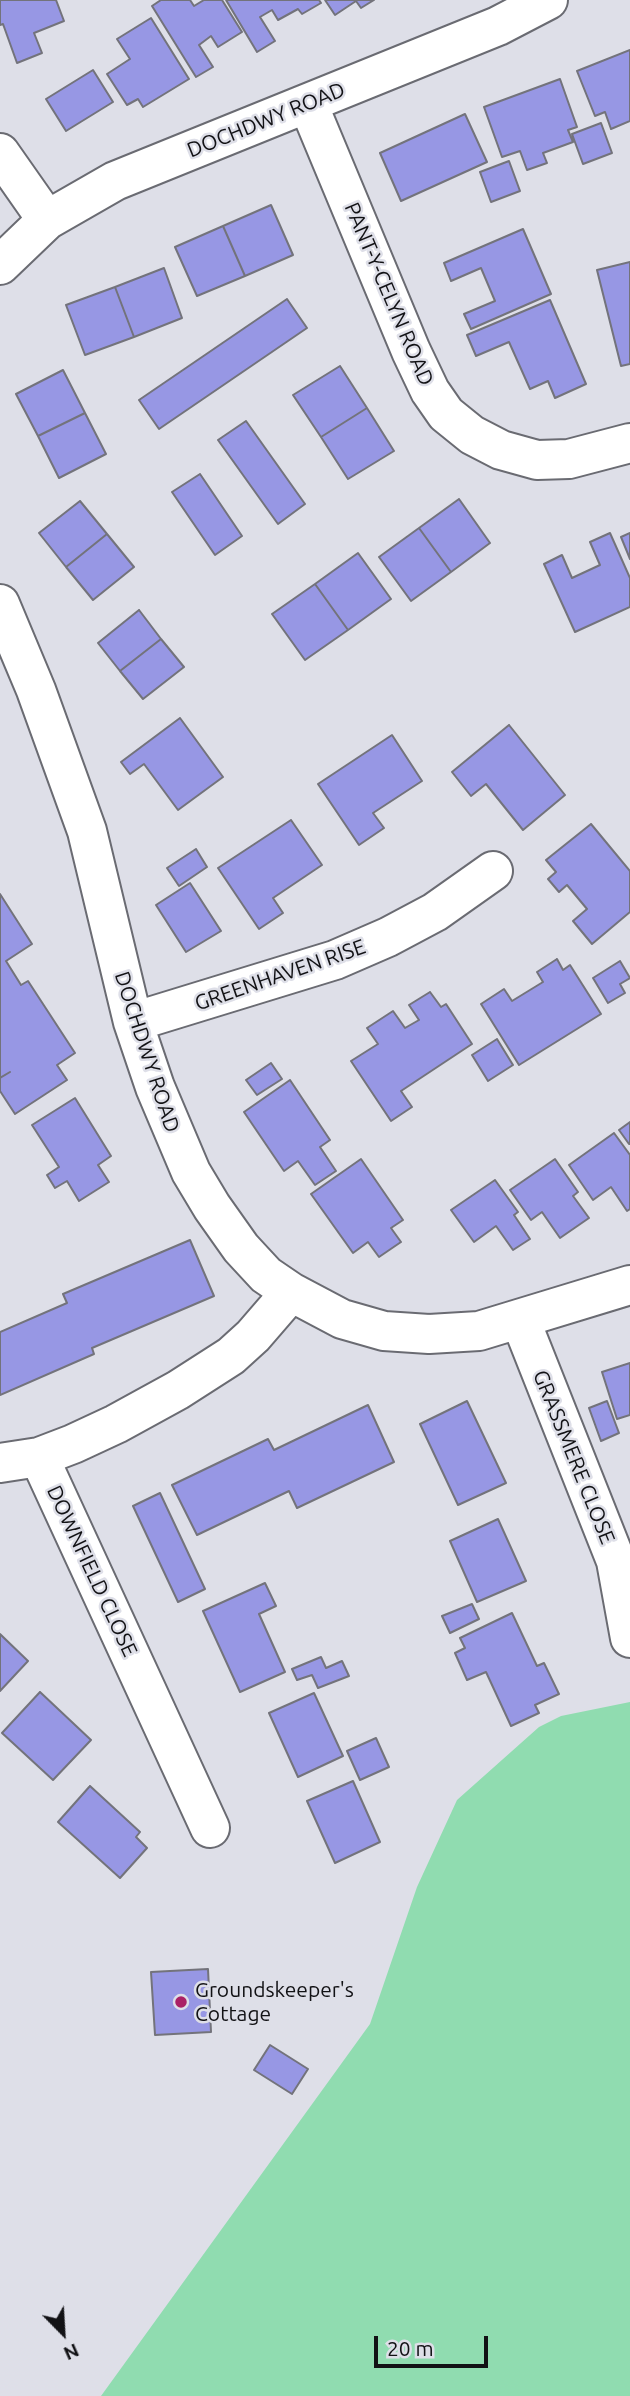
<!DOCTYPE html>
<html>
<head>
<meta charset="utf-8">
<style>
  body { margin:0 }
  #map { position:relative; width:630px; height:2396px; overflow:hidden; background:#dedfe8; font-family:Ubuntu,sans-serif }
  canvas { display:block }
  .north { position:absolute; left:28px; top:2298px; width:70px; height:70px; -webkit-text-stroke:5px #dedfe8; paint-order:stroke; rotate:156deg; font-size:19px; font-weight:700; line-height:28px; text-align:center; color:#121215 }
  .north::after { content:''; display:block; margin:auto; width:24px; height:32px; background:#121215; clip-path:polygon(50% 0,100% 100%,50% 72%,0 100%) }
  .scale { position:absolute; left:374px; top:2336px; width:114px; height:32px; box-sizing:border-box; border:4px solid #121215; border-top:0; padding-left:9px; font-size:21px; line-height:24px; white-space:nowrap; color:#121215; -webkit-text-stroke:5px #dedfe8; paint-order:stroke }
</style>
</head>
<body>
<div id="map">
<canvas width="630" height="2396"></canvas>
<div class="north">N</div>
<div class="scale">20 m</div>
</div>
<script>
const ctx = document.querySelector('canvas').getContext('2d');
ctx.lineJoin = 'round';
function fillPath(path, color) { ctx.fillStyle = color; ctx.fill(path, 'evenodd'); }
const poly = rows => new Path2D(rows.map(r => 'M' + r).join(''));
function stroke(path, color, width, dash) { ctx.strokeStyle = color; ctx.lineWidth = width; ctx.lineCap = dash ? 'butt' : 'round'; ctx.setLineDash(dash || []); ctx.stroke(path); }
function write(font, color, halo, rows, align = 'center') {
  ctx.font = font + ' Ubuntu,sans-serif'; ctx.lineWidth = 5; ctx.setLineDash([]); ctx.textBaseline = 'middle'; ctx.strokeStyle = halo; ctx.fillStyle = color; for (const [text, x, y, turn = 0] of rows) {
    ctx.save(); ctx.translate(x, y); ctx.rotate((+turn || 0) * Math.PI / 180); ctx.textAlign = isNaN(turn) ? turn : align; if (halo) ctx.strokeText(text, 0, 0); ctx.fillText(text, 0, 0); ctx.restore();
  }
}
fillPath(poly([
  [630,1702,630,2396,101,2396,370,2024,417,1887,457,1800,539,1727,561,1716]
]), '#90dcb0');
const building = poly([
  [0,0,56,0,64,21,34,33,42,53,17,63,3,24,0,25,0,0],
  [161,0,190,0,194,6,204,0,222,0,242,32,218,47,211,36,199,45,213,67,196,77,152,6,161,0],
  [226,0,319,0,321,3,302,14,298,9,278,20,272,10,260,17,275,41,257,52,226,0],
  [325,0,374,0,361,8,356,1,335,15,325,0],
  [151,18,189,79,143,107,138,99,127,105,107,74,130,59,117,39,151,18],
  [630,50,630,121,611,129,605,112,595,116,577,71,630,50],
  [93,70,113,102,66,131,46,99,93,70],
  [560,79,577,127,568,130,573,142,543,153,547,163,527,170,520,151,502,157,484,107,560,79],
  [465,114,487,162,401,201,380,153,465,114],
  [601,123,612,153,583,164,572,134,601,123],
  [509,161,520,191,491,202,480,172,509,161],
  [271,205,293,255,245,276,223,226,271,205],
  [223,226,245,276,197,296,175,247,223,226],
  [523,229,551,294,471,329,464,314,495,301,481,268,451,281,444,263,523,229],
  [630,262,630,364,621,366,597,270,630,262],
  [164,268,182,318,134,337,115,287,164,268],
  [115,287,134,337,85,355,66,305,115,287],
  [287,299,307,328,159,429,139,400,287,299],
  [550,300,586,384,555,398,548,381,530,389,509,342,476,356,467,335,550,300],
  [340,366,367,408,321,437,293,395,340,366],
  [63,370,85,413,38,436,16,394,63,370],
  [367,408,394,451,348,479,321,437,367,408],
  [85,413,106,454,59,478,38,436,85,413],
  [246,421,305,504,278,524,218,440,246,421],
  [200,474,242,536,215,555,172,492,200,474],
  [459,499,490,543,451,572,419,528,459,499],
  [80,501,107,534,66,567,39,533,80,501],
  [419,528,451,572,411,601,379,557,419,528],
  [610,533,630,578,630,607,575,632,544,564,562,555,572,578,600,565,590,542,610,533],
  [630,533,630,559,621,537,630,533],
  [107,534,134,567,93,600,66,567,107,534],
  [358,553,391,599,348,630,315,584,358,553],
  [315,584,348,630,305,660,272,614,315,584],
  [139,610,161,639,120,671,98,643,139,610],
  [161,639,184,667,143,699,120,671,161,639],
  [180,718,223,777,178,810,144,764,130,774,121,762,180,718],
  [509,725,565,795,523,830,486,784,471,796,452,772,509,725],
  [392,735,422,781,373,813,384,828,359,845,318,784,392,735],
  [291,820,322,865,273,898,283,913,259,929,218,868,291,820],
  [591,824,630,871,630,912,592,944,573,921,587,909,567,885,559,892,548,879,556,872,546,860,591,824],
  [196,849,207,867,179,886,167,868,196,849],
  [190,883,221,931,186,952,156,905,190,883],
  [0,894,32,944,6,961,21,985,28,981,75,1053,57,1065,67,1080,15,1114,0,1091,0,1078,10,1072,0,1078,0,894],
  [557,959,563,970,570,965,601,1014,519,1065,481,1004,504,989,512,1001,543,982,537,972,557,959],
  [620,961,630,978,620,984,625,993,608,1003,593,978,620,961],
  [430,992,441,1007,446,1004,472,1044,401,1091,412,1107,391,1121,351,1061,378,1044,367,1028,393,1011,405,1028,419,1020,409,1005,430,992],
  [497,1039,513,1065,488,1081,472,1055,497,1039],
  [271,1063,282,1079,257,1095,246,1080,271,1063],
  [290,1080,330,1140,320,1147,336,1171,315,1185,298,1161,284,1171,244,1112,290,1080],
  [75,1098,111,1156,98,1165,109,1182,79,1201,67,1181,55,1188,47,1175,59,1167,32,1125,75,1098],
  [630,1122,630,1144,629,1144,619,1130,630,1122],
  [614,1133,630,1155,630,1209,627,1211,611,1187,593,1200,569,1165,614,1133],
  [361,1159,403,1220,391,1228,401,1242,379,1257,368,1242,353,1253,311,1194,361,1159],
  [555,1159,578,1192,573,1196,589,1218,560,1238,542,1212,531,1220,510,1190,555,1159],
  [495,1180,518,1212,514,1215,530,1239,513,1250,496,1226,474,1242,451,1210,495,1180],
  [190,1240,214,1296,92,1348,94,1354,0,1395,0,1332,67,1303,63,1294,190,1240],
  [630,1363,630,1415,617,1419,602,1372,630,1363],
  [467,1401,506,1483,458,1505,420,1424,467,1401],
  [607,1401,619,1433,601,1441,589,1408,607,1401],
  [368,1405,394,1462,297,1508,289,1491,197,1535,172,1485,268,1439,274,1450,368,1405],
  [160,1493,205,1589,178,1602,133,1506,160,1493],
  [498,1519,526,1581,477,1602,450,1541,498,1519],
  [265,1583,276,1606,259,1614,285,1672,240,1692,203,1611,265,1583],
  [472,1604,479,1619,450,1633,442,1616,472,1604],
  [512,1613,537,1666,544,1663,559,1694,535,1705,539,1713,511,1726,486,1672,467,1680,455,1653,465,1648,460,1638,512,1613],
  [0,1634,28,1661,0,1691,0,1634],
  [321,1657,326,1668,342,1661,349,1676,318,1688,312,1675,297,1680,292,1669,321,1657],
  [40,1692,91,1740,53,1780,2,1733,40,1692],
  [314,1693,343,1756,298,1777,269,1713,314,1693],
  [376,1738,389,1767,360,1780,347,1751,376,1738],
  [353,1781,380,1842,335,1863,307,1801,353,1781],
  [90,1786,140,1832,136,1837,147,1848,120,1878,58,1822,90,1786],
  [208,1969,211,2032,155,2035,151,1972,208,1969],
  [270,2045,308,2069,292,2094,254,2070,270,2045]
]);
fillPath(building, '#9797e4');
stroke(building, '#73737b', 2);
const street = poly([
  [308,104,411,351,430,391,446,414,472,435,501,450,537,460,569,459,630,443],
  [0,153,47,220],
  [0,265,47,220,115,181,498,26,548,0],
  [0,604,36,690,87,831,133,1022,155,1087,191,1172,212,1207,241,1248,266,1275,291,1292,342,1319,384,1331,429,1334,479,1331,630,1285],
  [133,1022,335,960,388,937,435,912,493,871],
  [520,1319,616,1561,630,1638],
  [39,1457,210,1828],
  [0,1463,39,1457,73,1444,116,1424,178,1390,231,1356,253,1336,291,1292]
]);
stroke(street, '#6a6b72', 42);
stroke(street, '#fff', 38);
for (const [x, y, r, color] of [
  [181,2002,7,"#aa2166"]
]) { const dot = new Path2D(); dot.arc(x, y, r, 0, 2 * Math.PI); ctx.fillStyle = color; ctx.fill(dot); stroke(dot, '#dedfe8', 2.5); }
write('21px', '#121215', '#dedfe8', [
  ["DOCHDWY ROAD",266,120,-22],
  ["PANT-Y-CELYN ROAD",389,294,67],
  ["GREENHAVEN RISE",280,975,-19],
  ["DOCHDWY ROAD",147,1052,72],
  ["GRASSMERE CLOSE",574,1457,68],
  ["DOWNFIELD CLOSE",92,1571,65]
]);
write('21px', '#121215', '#dedfe8', [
  ["Groundskeeper's",195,1990],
  ["Cottage",195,2014]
], 'left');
</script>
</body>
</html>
